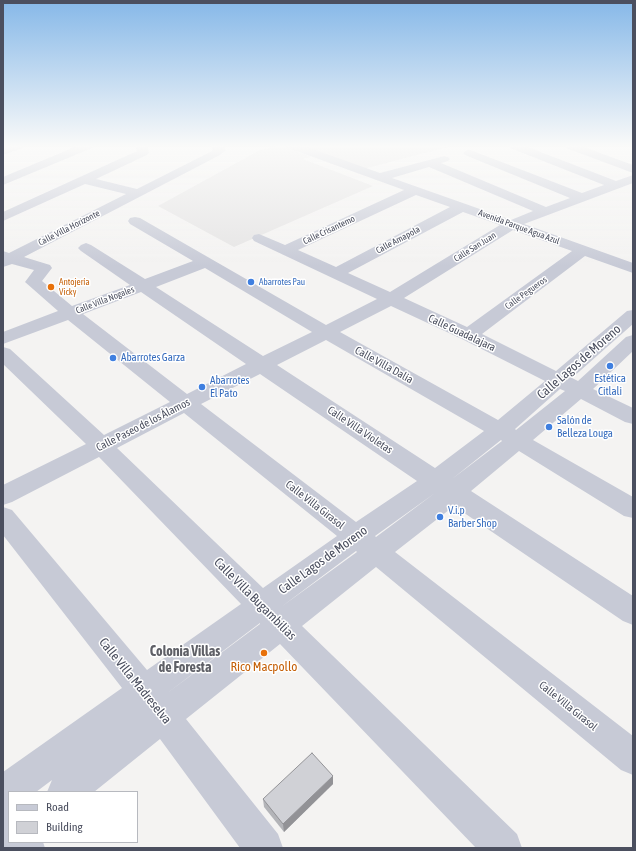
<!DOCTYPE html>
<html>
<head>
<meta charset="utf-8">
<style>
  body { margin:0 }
  #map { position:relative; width:636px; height:851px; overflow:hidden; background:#f4f3f2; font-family:"Asap Condensed",sans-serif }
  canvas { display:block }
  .frame { position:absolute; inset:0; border:4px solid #4b4f5f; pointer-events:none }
  .legend { position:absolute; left:8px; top:791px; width:130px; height:52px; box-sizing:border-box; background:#fff; border:1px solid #b7b9bf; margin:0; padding:5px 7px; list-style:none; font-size:12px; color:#4b4f5f }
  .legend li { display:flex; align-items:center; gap:8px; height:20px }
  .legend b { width:20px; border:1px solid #b7b9bf }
</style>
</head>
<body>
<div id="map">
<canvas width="636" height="851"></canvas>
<div class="frame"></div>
<ul class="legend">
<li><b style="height:5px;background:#c7cad6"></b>Road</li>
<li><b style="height:11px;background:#d0d1d6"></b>Building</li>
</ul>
</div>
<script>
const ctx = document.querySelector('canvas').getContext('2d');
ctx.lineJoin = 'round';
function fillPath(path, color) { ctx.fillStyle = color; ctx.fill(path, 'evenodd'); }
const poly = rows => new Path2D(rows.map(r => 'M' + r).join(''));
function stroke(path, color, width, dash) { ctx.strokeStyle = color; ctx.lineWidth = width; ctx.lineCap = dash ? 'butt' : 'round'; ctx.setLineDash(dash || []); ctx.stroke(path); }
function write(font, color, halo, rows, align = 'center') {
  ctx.font = font + ' "Asap Condensed",sans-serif'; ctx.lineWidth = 3; ctx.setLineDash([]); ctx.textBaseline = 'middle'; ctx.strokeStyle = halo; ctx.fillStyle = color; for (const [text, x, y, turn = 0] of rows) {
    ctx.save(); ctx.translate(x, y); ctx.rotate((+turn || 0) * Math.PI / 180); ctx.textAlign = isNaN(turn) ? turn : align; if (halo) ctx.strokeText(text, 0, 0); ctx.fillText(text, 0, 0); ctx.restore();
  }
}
fillPath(poly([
  [276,146,285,146,311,157,303,159,373,186,234,247,158,206,258,151],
  [304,146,451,146,364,169]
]), '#e5e4e4');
fillPath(poly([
  [7,146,23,146,22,148,3,155,3,148,7,146],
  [77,146,93,146,92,148,3,185,3,177,77,146],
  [135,146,147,146,149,153,147,155,96,179,137,189,212,151,213,150,211,146,223,146,226,150,220,155,24,257,50,265,52,268,42,281,72,306,130,285,81,251,78,248,81,245,86,243,91,245,145,279,193,261,130,224,128,221,130,218,135,217,140,218,326,325,377,299,254,241,252,238,254,235,259,234,285,245,404,190,288,148,287,146,304,146,380,173,444,156,448,157,450,159,448,161,441,163,546,207,570,198,465,155,463,153,465,151,469,150,473,151,582,193,604,185,510,148,509,146,525,146,616,181,633,175,633,183,524,224,633,263,633,273,585,256,482,334,556,371,627,311,633,310,633,324,572,378,578,381,626,337,633,335,633,351,593,389,633,408,633,424,625,422,581,399,533,440,633,497,633,518,624,516,519,451,471,491,633,596,633,625,623,621,454,506,395,552,633,736,633,775,621,770,376,567,302,626,517,834,522,848,476,848,280,644,186,719,278,834,283,848,240,848,160,739,94,792,47,792,52,780,36,792,9,792,9,842,43,842,45,848,3,848,3,772,122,688,3,535,3,507,12,510,147,670,241,604,99,457,12,502,3,505,3,485,86,444,3,364,3,347,10,349,104,435,170,402,68,320,3,344,3,332,58,311,25,282,34,270,12,264,3,267,3,251,9,253,126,194,85,184,3,221,3,212,137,151,135,146],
  [429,167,533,211,511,220,392,178,429,167],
  [416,195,450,207,336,267,298,250,416,195],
  [463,212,500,225,390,292,348,273,463,212],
  [513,230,572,251,467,327,404,298,513,230],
  [205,268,312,332,263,356,156,287,205,268],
  [141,292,246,364,187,394,83,314,141,292],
  [391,306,462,339,545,381,498,420,340,332,391,306],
  [326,340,484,431,435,468,277,365,326,340],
  [260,374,417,481,356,522,201,404,260,374],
  [560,389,565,391,516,430,515,429,560,389],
  [184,413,337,536,263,588,117,448,184,413],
  [501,440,502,441,452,479,501,440],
  [435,493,376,537,375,536,435,493],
  [356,551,357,552,281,607,356,551],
  [260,623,260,624,166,694,260,623],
  [565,146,581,146,633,165,633,173,566,148,565,146]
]), '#c7cad6');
fillPath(poly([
  [333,776,333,784,284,832,264,807,263,799]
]), '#b3b4b8');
fillPath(poly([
  [333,776,333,784,284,832,283,824]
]), '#929296');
const building = poly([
  [312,753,333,776,283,824,263,799,312,753]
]);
fillPath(building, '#d0d1d6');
stroke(building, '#929296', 1);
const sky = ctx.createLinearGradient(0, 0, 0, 266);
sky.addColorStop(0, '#86b8e8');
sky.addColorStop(0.55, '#fafaf9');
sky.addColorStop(1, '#fafaf900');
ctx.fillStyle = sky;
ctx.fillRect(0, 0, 636, 266);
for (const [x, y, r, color] of [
  [251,282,4,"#3f7fe0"],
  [51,287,4,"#e8710a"],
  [113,358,4,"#3f7fe0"],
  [610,366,4,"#3f7fe0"],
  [202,387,4,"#3f7fe0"],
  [549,427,4,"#3f7fe0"],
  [440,517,4,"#3f7fe0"],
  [264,653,4,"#e8710a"]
]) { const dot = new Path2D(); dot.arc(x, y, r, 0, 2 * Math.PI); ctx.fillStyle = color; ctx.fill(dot); stroke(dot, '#fff', 1.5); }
write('9px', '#4b4f5f', '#fff', [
  ["Avenida Parque Agua Azul",519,227,20],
  ["Calle Villa Horizonte",69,228,-27],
  ["Calle Crisantemo",329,230,-25],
  ["Calle Amapola",398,240,-28],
  ["Calle San Juan",475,247,-32],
  ["Calle Pegueros",526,293,-36],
  ["Calle Villa Nogales",105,300,-21]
]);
write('9px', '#c56008', '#fff', [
  ["Antojería",59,282],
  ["Vicky",59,292]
], 'left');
write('9px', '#366cbe', '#fff', [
  ["Abarrotes Pau",259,282]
], 'left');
write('11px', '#4b4f5f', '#fff', [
  ["Calle Guadalajara",462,333,25],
  ["Calle Villa Dalia",384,365,29],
  ["Calle Paseo de los Álamos",143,425,-27],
  ["Calle Villa Violetas",360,430,34],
  ["Calle Villa Girasol",315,505,38],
  ["Calle Villa Girasol",568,706,39]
]);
write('11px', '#366cbe', '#fff', [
  ["Abarrotes Garza",121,358],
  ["Estética",610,379,"center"],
  ["Citlali",610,392,"center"],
  ["Abarrotes",210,381],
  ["El Pato",210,394],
  ["Salón de",557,421],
  ["Belleza Louga",557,434],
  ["V.i.p",448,511],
  ["Barber Shop",448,524]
], 'left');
write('13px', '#4b4f5f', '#fff', [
  ["Calle Lagos de Moreno",579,362,-41],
  ["Calle Lagos de Moreno",323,560,-36],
  ["Calle Villa Bugambilias",255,599,45],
  ["Calle Villa Madreselva",135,681,51]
]);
write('13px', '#c56008', '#fff', [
  ["Rico Macpollo",264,667]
]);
write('bold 14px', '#5f6067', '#fff', [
  ["Colonia Villas",185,652],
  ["de Foresta",185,668]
]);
</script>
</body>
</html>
